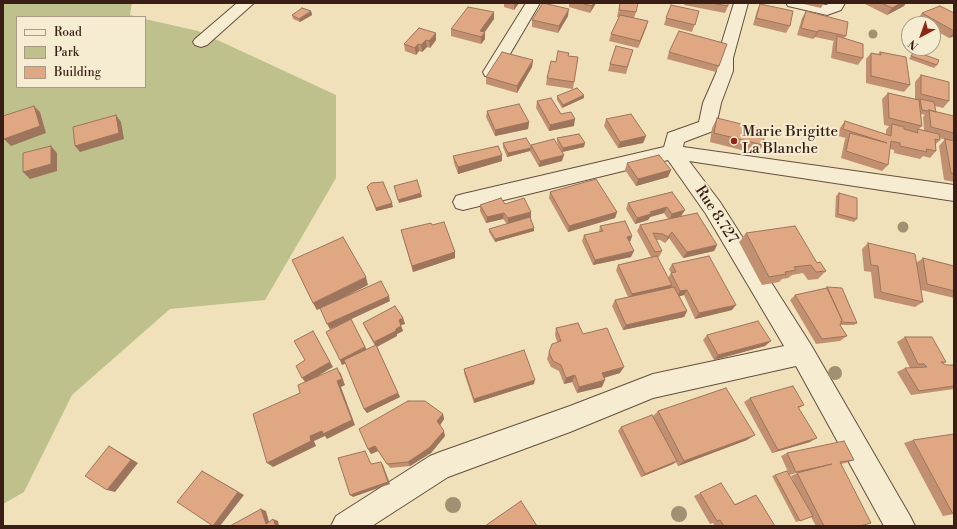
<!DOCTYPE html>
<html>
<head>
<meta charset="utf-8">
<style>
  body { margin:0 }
  #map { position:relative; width:957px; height:529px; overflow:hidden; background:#f0e1ba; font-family:"Libre Bodoni",serif }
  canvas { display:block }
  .frame { position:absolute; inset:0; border:4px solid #381e14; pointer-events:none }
  .legend { position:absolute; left:16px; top:16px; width:130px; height:72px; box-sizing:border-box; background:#f5ecd2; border:1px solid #a99a86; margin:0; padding:5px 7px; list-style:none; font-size:12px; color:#381e14 }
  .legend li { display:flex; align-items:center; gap:8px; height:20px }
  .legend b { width:20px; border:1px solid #a99a86 }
  .north { position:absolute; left:901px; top:16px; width:40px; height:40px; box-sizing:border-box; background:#f5ecd2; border:1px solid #a99a86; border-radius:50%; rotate:221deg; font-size:11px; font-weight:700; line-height:16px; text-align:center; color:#381e14 }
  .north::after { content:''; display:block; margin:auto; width:14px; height:18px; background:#8f2418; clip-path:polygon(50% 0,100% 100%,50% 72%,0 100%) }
</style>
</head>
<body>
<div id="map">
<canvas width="957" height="529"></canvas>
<div class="frame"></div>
<ul class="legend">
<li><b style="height:5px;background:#f5ecd2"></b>Road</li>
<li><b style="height:11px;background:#bec18c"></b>Park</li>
<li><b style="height:11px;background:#e0a783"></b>Building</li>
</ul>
<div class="north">N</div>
</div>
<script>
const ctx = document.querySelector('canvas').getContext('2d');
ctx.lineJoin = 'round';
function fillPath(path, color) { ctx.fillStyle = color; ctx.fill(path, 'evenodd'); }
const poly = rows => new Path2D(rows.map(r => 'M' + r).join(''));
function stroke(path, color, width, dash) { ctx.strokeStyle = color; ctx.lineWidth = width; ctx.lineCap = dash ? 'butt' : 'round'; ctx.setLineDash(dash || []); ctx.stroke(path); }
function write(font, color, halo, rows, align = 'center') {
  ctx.font = font + ' "Libre Bodoni",serif'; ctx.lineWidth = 4; ctx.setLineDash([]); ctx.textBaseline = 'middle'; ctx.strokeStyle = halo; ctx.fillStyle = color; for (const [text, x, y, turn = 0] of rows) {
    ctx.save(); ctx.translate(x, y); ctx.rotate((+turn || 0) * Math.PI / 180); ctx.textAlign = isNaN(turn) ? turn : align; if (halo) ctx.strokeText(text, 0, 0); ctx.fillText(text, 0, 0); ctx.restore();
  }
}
fillPath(poly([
  [3,3,132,3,130,15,139,17,17,17,17,87,145,87,145,19,198,31,336,95,336,178,265,300,170,309,72,395,24,492,3,504]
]), '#bec18c');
const minor = poly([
  [237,3,254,3,207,45,201,47,195,45,193,42,195,39,237,3],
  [526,3,540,3,497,76,491,77,485,76,483,72,526,3],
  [734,3,748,3,733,58,733,71,721,103,716,126,713,131,684,142,683,147,954,185,954,201,689,161,720,202,811,345,910,516,915,526,884,526,796,366,653,398,570,432,448,477,372,526,331,526,336,516,430,456,440,452,570,406,653,374,784,346,706,214,668,160,463,210,456,208,453,202,456,196,463,194,664,147,668,133,699,122,703,103,717,71,717,58,734,3],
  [786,3,815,3,826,5,831,3,845,3,841,10,827,15,788,6,786,3]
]);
stroke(minor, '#664f3e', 2);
fillPath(minor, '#f5ecd2');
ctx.fillStyle = '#a19172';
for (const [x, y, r] of [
  [873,34,4.5],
  [903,227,5.5],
  [835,373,7],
  [453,505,8],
  [679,514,8]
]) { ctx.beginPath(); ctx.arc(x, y, r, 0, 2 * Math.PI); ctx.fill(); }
fillPath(poly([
  [501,3,519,3,514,10,504,7,504,4],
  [569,3,596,3,590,13,569,7],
  [620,3,636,12,634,18,648,21,646,28,638,48,609,41,611,34,619,17,617,17],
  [685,3,728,3,728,6,725,13,684,5],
  [799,3,824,3,821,8],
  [863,3,906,3,904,6,887,15],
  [760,4,790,26,786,33,753,25,757,11],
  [311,11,312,15,300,22,293,19,292,15],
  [699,11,692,32,664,25,666,18],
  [806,11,846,36,844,38,863,58,858,65,831,58,833,43,834,41,815,37,813,39,797,35,802,18],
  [494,12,494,19,485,32,485,39,481,44,451,36,451,29],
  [922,13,954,13,954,36,949,38,933,29,933,24,924,24,917,20],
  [568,16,558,33,532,27,532,20],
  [419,28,436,40,430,48,427,47,422,52,419,51,416,55,405,51,404,44],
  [908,28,909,29,909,41,902,39,905,32],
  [633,50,626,74,608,71,610,64],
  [915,50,922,54,937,65,934,68,909,59],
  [669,52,719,66,716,72,667,59],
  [880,52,910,85,904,92,866,83,866,59,871,53,878,54],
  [568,56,578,57,573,89,546,85,547,78,556,62],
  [533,60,532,67,517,93,486,84,486,77],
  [921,75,949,101,943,108,935,106,936,112,954,116,954,182,944,180,939,146,945,139,952,141,939,138,940,140,936,144,936,151,930,158,923,156,920,159,894,153,894,150,890,149,888,165,882,171,841,158,845,139,846,138,838,136,840,128,845,121,886,134,886,130,889,126,884,125,882,99,888,93,915,99,915,82],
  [921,114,925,115,923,117,924,130,919,129,922,126],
  [557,96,584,98,562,108,557,100],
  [537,101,561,114,574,126,549,131,536,108],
  [487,111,529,122,528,129,495,136,486,117],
  [717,118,763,145,757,154,710,142,712,128],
  [606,119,646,136,643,143,618,148,604,126],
  [557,138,584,147,562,152,557,142],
  [503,143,531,146,531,145,562,161,539,167,530,151,507,157,503,147],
  [453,156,502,161,458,174,454,163],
  [627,163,671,170,668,177,636,186,625,170],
  [367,187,393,207,376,211],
  [550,192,617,212,615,218,568,232,549,198],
  [672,192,685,210,681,216,717,245,714,251,683,258,669,238,665,243,660,240,656,240,662,251,659,257,657,257,668,278,671,273,669,269,672,264,732,310,695,319,684,295,679,296,687,311,684,317,623,330,612,306,615,300,628,297,616,270,618,265,651,257,637,231,640,225,668,219,664,213,650,217,648,220,635,224,626,209,628,203],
  [839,193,857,219,854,222,835,217,836,196],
  [505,204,530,218,534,231,495,242,489,232,489,229,507,224,503,219,486,223,480,211,480,205],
  [600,226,632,236,630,242,631,257,593,265,582,241,584,235,599,232],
  [401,230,455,258,413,272],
  [746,233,817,263,826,271,818,279,808,280,803,273,792,275,788,278,782,279,779,282,762,285,739,242],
  [868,243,916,263,923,258,954,266,954,298,921,290,923,302,915,307,874,298,871,272,864,271,862,249],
  [368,285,341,299,390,301,351,319,367,350,375,346,365,328,363,323,403,318,405,324,401,325,403,331,397,334,397,336,377,347,400,397,367,413,364,409,346,363,342,365,340,360,342,324,330,329,321,308,317,310,313,303],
  [827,287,857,323,854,325,840,325,847,336,840,341,816,344,790,300,795,295,826,288],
  [556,328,583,334,620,373,604,378,602,387,577,393,572,382,564,384,559,371,551,367,547,359,549,352,557,342,555,335],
  [707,335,765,346,714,360,703,340],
  [905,337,946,362,943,363,946,365,954,367,954,389,911,395,897,372,905,368,910,368,897,342],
  [464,369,534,384,474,403,464,373],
  [750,398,804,405,799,408,810,442,772,453,744,402],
  [658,411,747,440,678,466,676,462,673,464,641,477,618,431,621,427,653,416],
  [443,414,444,419,440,425,445,436,431,453,410,466,390,468,378,451,371,454,368,449],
  [913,440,954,514,943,516,904,443],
  [787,453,854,460,846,463,841,464,860,526,816,526,811,517,796,522,772,476,775,475,789,474,781,456],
  [800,472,791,476,794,482,789,475],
  [700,493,735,504,756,495,775,526,715,526,713,523,710,524,694,496]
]), '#c19071');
fillPath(poly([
  [514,3,519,3,514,10],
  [593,3,596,3,590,13,592,6],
  [901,3,906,3,904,6,887,15,892,8],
  [569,9,568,16,558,33,559,26],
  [311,11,312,15,300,22,299,19],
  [494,12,494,19,480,38,480,31],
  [648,21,646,28,638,48,640,41],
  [819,30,815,37,813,39,817,32],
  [485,32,485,39,481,44,481,37],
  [954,32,954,36,949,38],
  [436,33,436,40,430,48,429,41],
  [426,40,427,47,422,52,421,45],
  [418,44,419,51,416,55,415,48],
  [533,60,532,67,517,93,517,86],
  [584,95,584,98,562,108,563,105],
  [34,106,40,112,46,133,11,146,4,139],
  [116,115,121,122,124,139,80,152,75,146],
  [575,119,574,126,549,131,550,125],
  [529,122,528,129,495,136,495,130],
  [646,136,643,143,618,148,620,142],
  [585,143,584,147,562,152,563,148],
  [51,146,57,153,57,171,30,179,23,172],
  [531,148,530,151,507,157,508,153],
  [502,155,502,161,458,174,458,167],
  [564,155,562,161,539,167,540,161],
  [671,170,668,177,636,186,638,179],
  [421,193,422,197,399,203,398,200],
  [392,203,393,207,376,211,376,208],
  [667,207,664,213,650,217,648,220,635,224,637,218,650,212],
  [685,210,681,216,669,220,672,214],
  [531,212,531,218,508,224,508,218],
  [617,212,615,218,568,232,569,226],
  [504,213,503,219,486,223,487,217],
  [534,228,534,231,495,242,495,239],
  [672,232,669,238,665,243,668,237],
  [632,236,630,242,627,237],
  [717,245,714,251,683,258,687,252],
  [634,251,631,257,593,265,595,260],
  [455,252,455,258,413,272,412,266],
  [366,277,368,285,317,310,313,303],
  [672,285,669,291,629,300,632,294],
  [687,290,684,295,677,297,680,291],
  [389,296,390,301,330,329,327,324],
  [736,305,732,310,695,319,699,313],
  [687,311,684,317,623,330,626,325],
  [403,318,405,324,400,325,399,320],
  [401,326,403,331,397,334,397,336,376,347,374,342,396,329],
  [313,331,333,367,306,383,302,378],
  [771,341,765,346,714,360,718,355],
  [365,347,368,352,342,365,340,360],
  [624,367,620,373,599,379,602,373],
  [337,368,341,374,345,385,341,387,355,425,327,439,325,436,314,441,316,446,273,467,267,463,310,436,337,381],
  [575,375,572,382,564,384,566,378],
  [535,380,534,384,474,403,474,399],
  [605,380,602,387,577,393,579,387],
  [398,393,400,397,367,413,364,409],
  [443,414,444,419,439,427,437,421],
  [444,431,445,436,431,453,410,466,408,462],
  [755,435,747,440,678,466,684,461],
  [817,438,810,442,772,453,778,450],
  [109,446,116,450,138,463,115,492,107,490],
  [375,446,378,451,371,454,368,449],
  [677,461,673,464,641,477,645,474],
  [381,462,383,465,390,484,353,497,350,495],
  [202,471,244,495,220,526,213,526],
  [261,509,266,511,270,525,266,524],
  [273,519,278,521,279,526,276,526]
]), '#9d755c');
const building = poly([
  [543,3,569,9,559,26,532,20,543,3],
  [581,3,593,3,592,6,581,3],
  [620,3,638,3,636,12,619,10,620,3],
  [711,3,728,3,728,6,711,3],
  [881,3,901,3,892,8,881,3],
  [760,4,793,11,790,26,756,18,760,4],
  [671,5,699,11,695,25,666,18,671,5],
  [940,6,954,13,954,31,922,13,940,6],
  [468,7,494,12,480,31,485,32,481,37,451,29,468,7],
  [302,8,311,11,299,19,292,15,302,8],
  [806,11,848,22,846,36,819,30,817,32,801,28,806,11],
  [620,15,648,21,640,41,611,34,620,15],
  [419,28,436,33,429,41,426,40,421,45,418,44,415,48,404,44,419,28],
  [908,28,909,29,909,37,905,36,908,28],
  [679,31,727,44,719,66,669,52,679,31],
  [837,36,863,44,863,58,836,52,837,36],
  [616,46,633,50,627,67,610,64,616,46],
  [915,50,923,53,922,54,939,60,937,65,911,56,915,50],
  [558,51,569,53,568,56,578,57,574,82,547,78,551,61,556,62,558,51],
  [502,52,533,60,517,86,486,77,502,52],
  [880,52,906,57,910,85,871,76,871,53,881,55,880,52],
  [921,75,949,82,949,101,921,94,921,75],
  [577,88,584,95,563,105,557,96,577,88],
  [888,93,919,100,922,126,889,118,888,93],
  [551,98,561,114,571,112,575,119,550,125,537,101,551,98],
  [920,99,934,102,936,112,929,110,928,111,922,110,920,99],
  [519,104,529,122,495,130,487,111,519,104],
  [34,106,40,126,4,139,3,135,3,116,34,106],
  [929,110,954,116,954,133,931,127,929,110],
  [631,114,646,136,620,142,606,119,631,114],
  [116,115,119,133,75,146,73,127,116,115],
  [717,118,765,130,763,145,714,133,717,118],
  [845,121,891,136,892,124,904,127,904,129,918,133,917,129,939,134,940,140,935,139,936,151,926,149,927,152,900,146,900,143,891,141,888,165,846,151,850,133,887,143,843,129,845,121],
  [579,134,585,143,563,148,557,138,579,134],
  [526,138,531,146,531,148,508,153,503,143,526,138],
  [554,139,564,155,540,161,531,145,554,139],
  [945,139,954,141,954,174,951,173,945,139],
  [51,146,51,164,23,172,23,153,51,146],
  [498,146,502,155,458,167,453,156,498,146],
  [659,155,671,170,638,179,627,163,659,155],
  [596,179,617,212,569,226,550,192,596,179],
  [417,180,421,193,398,200,394,186,417,180],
  [383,182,392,203,376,208,367,187,371,183,383,182],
  [672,192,685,210,672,214,667,207,650,212,651,214,637,218,628,203,672,192],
  [839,193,857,198,857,219,838,214,839,193],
  [501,198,505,204,524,198,531,212,508,218,504,213,487,217,480,205,501,198],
  [697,213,717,245,687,252,672,232,668,237,663,234,653,233,662,251,655,252,640,225,697,213],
  [530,217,534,228,495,239,489,229,530,217],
  [625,221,632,236,627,237,634,251,595,260,584,235,603,231,600,226,625,221],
  [444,222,455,252,412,266,401,230,431,223,432,225,444,222],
  [795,226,817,263,820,262,826,271,816,272,811,265,794,267,796,270,785,272,786,274,769,277,746,233,795,226],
  [343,237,366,277,313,303,292,260,343,237],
  [868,243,915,254,923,302,881,292,878,266,871,265,868,243],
  [657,256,672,285,632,294,618,265,657,256],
  [709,256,736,305,699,313,687,290,680,291,671,273,676,272,672,264,709,256],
  [923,258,954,266,954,291,927,284,923,258],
  [381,281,389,296,327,324,320,308,381,281],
  [674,287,687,311,626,325,615,300,674,287],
  [827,287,842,288,857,323,841,322,842,320,827,287],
  [827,288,842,320,840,325,847,336,822,339,795,295,827,288],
  [395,306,403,318,399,320,401,326,396,329,396,331,374,342,363,323,395,306],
  [351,319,365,347,340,360,326,332,351,319],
  [758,321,771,341,718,355,707,335,758,321],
  [578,323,583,334,607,328,624,367,602,373,605,380,579,387,575,375,566,378,561,365,553,361,549,352,552,344,561,341,556,328,578,323],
  [313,331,330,362,302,378,296,366,305,360,294,341,313,331],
  [905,337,932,337,946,362,941,362,946,365,953,365,954,367,954,386,919,391,905,368,927,367,924,364,918,364,905,337],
  [376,345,398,393,364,409,344,360,376,345],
  [524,350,535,380,474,399,464,369,524,350],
  [337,368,342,379,337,381,352,420,323,434,322,431,310,436,311,441,267,463,253,414,300,393,298,385,337,368],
  [793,386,804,405,798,407,817,438,778,450,750,398,793,386],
  [726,388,755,435,684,461,658,411,726,388],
  [408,401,425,401,443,414,437,421,444,431,429,448,408,462,387,464,375,446,368,449,359,429,408,401],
  [652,415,677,461,645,474,621,427,652,415],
  [954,434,954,514,953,514,913,440,954,434],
  [844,441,854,460,840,462,871,523,860,526,824,526,797,473,832,464,796,472,787,453,844,441],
  [109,446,131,460,107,490,85,476,109,446],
  [365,451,371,464,381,462,388,482,350,495,338,458,365,451],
  [202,471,238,492,213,526,177,502,202,471],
  [787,471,813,516,800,521,775,475,787,471],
  [721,483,735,505,756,495,775,526,724,526,720,520,717,521,700,493,721,483],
  [521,501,537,526,485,526,521,501],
  [261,509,266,524,273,519,276,526,230,526,261,509]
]);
fillPath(building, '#e0a783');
stroke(building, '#9d755c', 1);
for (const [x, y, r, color] of [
  [734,141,4,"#8f2418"]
]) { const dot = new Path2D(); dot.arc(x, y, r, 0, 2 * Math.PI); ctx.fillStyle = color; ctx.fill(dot); stroke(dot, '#f5ecd2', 1.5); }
write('15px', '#381e14', '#f5ecd2', [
  ["Marie Brigitte",742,132],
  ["La Blanche",742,149]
], 'left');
write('15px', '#381e14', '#f5ecd2', [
  ["Rue 8.727",716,215,57]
]);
</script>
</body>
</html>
